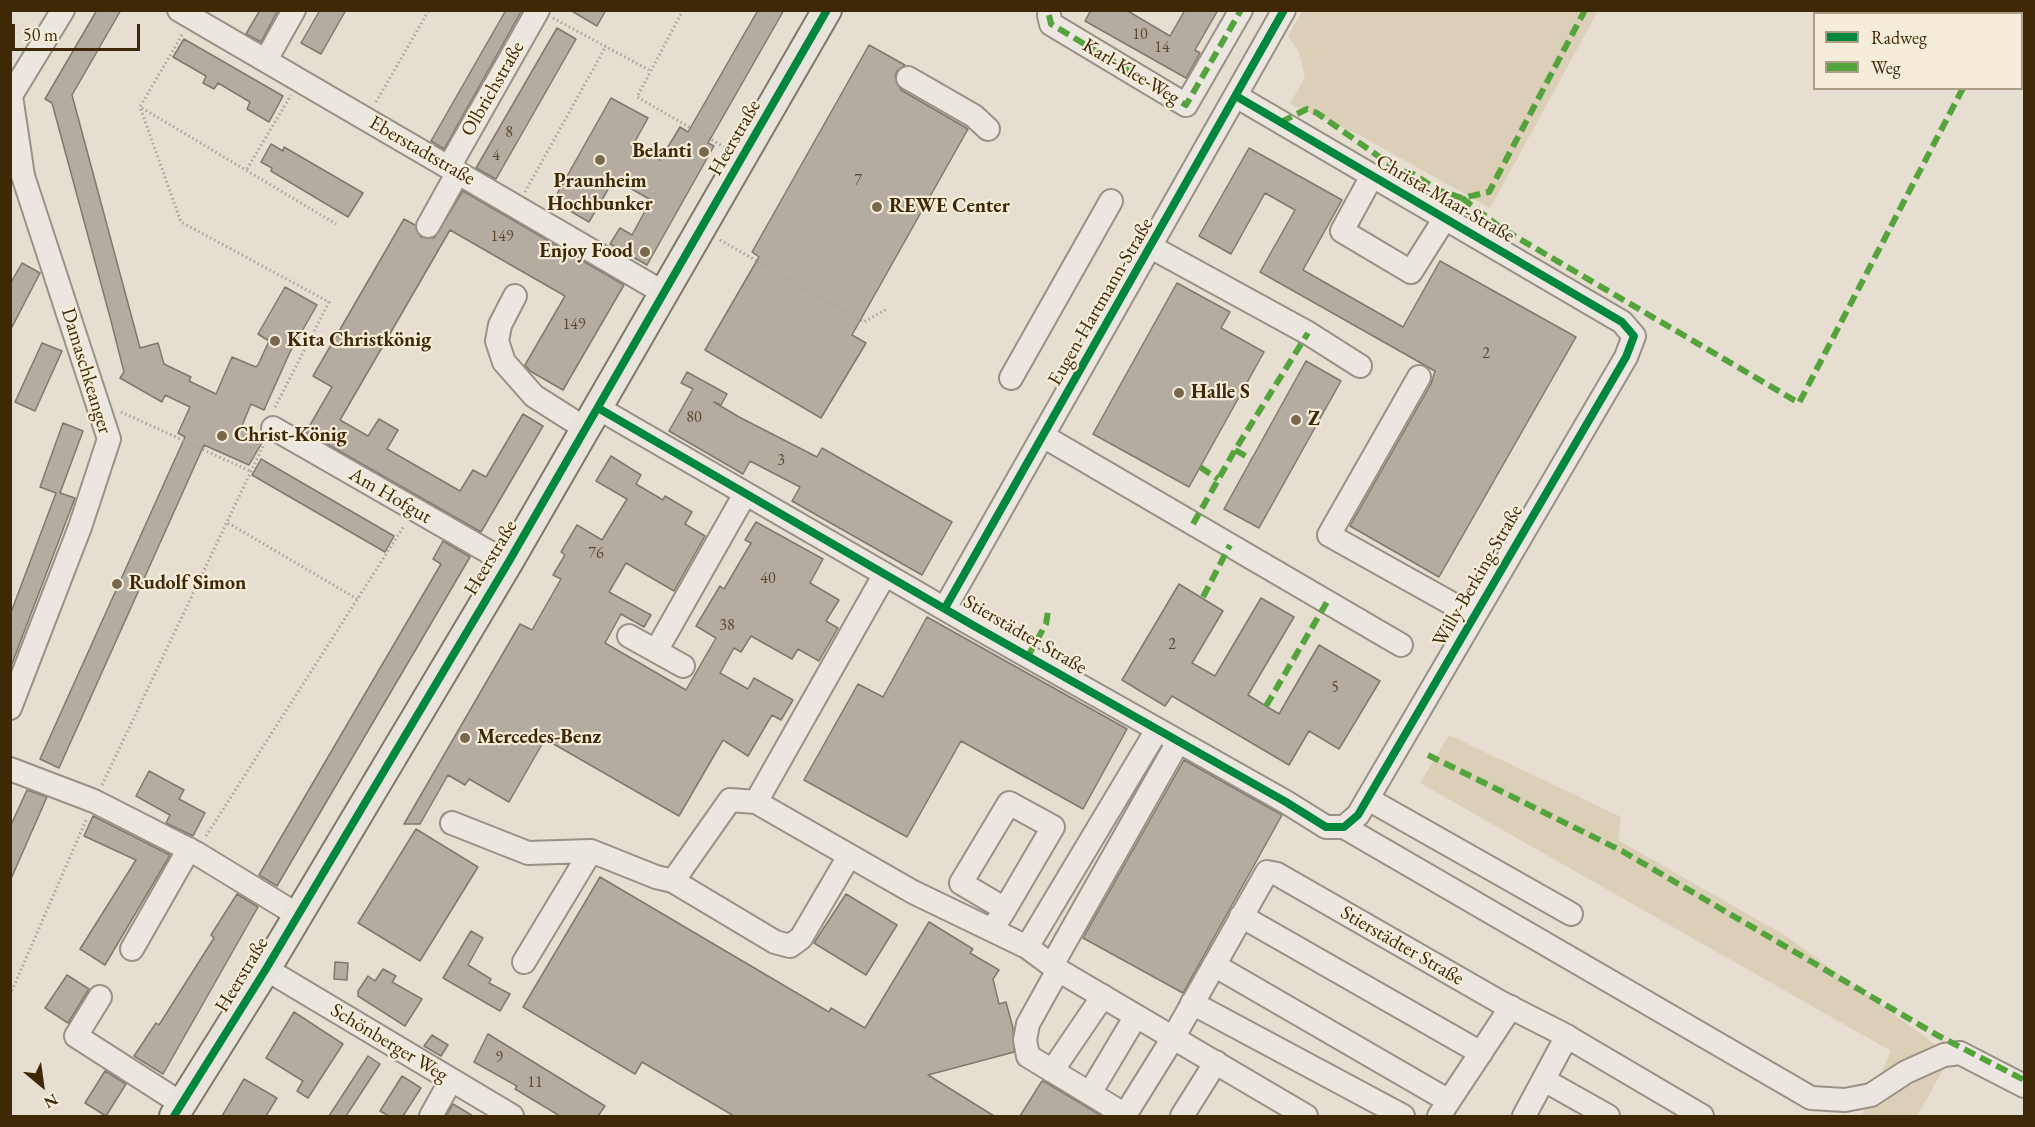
<!DOCTYPE html>
<html>
<head>
<meta charset="utf-8">
<style>
  body { margin:0 }
  #map { position:relative; width:2035px; height:1127px; overflow:hidden; background:#e6ded0; font-family:"EB Garamond",serif }
  canvas { display:block }
  .frame { position:absolute; inset:0; border:12px solid #3f2806; pointer-events:none }
  .legend { position:absolute; left:1813px; top:12px; width:210px; height:78px; box-sizing:border-box; background:#f5ecda; border:2px solid #ac9e85; margin:0; padding:8px 10px; list-style:none; font-size:18px; color:#3f2806 }
  .legend li { display:flex; align-items:center; gap:12px; height:30px }
  .legend b { width:30px; border:2px solid #ac9e85 }
  .north { position:absolute; left:12px; top:1055px; width:60px; height:60px; -webkit-text-stroke:4px #f5ecda; paint-order:stroke; rotate:151deg; font-size:16px; font-weight:700; line-height:24px; text-align:center; color:#3f2806 }
  .north::after { content:''; display:block; margin:auto; width:21px; height:27px; background:#3f2806; clip-path:polygon(50% 0,100% 100%,50% 72%,0 100%) }
  .scale { position:absolute; left:12px; top:24px; width:128px; height:27px; box-sizing:border-box; border:3px solid #3f2806; border-top:0; padding-left:8px; font-size:18px; line-height:21px; white-space:nowrap; color:#3f2806; -webkit-text-stroke:4px #f5ecda; paint-order:stroke }
</style>
</head>
<body>
<div id="map">
<canvas width="2035" height="1127"></canvas>
<div class="frame"></div>
<ul class="legend">
<li><b style="height:8px;background:#00873e"></b>Radweg</li>
<li><b style="height:8px;background:#54a33d"></b>Weg</li>
</ul>
<div class="north">N</div>
<div class="scale">50 m</div>
</div>
<script>
const ctx = document.querySelector('canvas').getContext('2d');
ctx.lineJoin = 'round';
function fillPath(path, color) { ctx.fillStyle = color; ctx.fill(path, 'evenodd'); }
const poly = rows => new Path2D(rows.map(r => 'M' + r).join(''));
function stroke(path, color, width, dash) { ctx.strokeStyle = color; ctx.lineWidth = width; ctx.lineCap = dash ? 'butt' : 'round'; ctx.setLineDash(dash || []); ctx.stroke(path); }
function write(font, color, halo, rows, align = 'center') {
  ctx.font = font + ' "EB Garamond",serif'; ctx.lineWidth = 4.5; ctx.setLineDash([]); ctx.textBaseline = 'middle'; ctx.strokeStyle = halo; ctx.fillStyle = color; for (const [text, x, y, turn = 0] of rows) {
    ctx.save(); ctx.translate(x, y); ctx.rotate((+turn || 0) * Math.PI / 180); ctx.textAlign = isNaN(turn) ? turn : align; if (halo) ctx.strokeText(text, 0, 0); ctx.fillText(text, 0, 0); ctx.restore();
  }
}
fillPath(poly([
  [1303,10,1598,10,1598,11,1490,208,1359,135,1290,104,1305,77,1299,52,1288,36],
  [1449,735,1621,817,1618,840,1786,936,1951,1056,1917,1116,1862,1116,1891,1051,1420,783]
]), '#dbcfb8');
const building = poly([
  [97,10,121,10,72,95,140,348,158,343,164,364,191,377,189,381,216,394,232,357,256,367,258,365,269,341,258,334,285,287,317,305,290,352,264,410,251,404,241,428,264,439,249,465,204,445,59,768,40,759,185,437,178,433,190,407,165,395,162,402,120,378,124,372,110,317,52,103,45,99,97,10],
  [260,10,278,10,261,42,246,34,260,10],
  [320,10,346,10,321,54,301,43,320,10],
  [506,10,522,10,444,149,431,141,506,10],
  [570,10,606,10,597,26,570,10],
  [758,10,784,10,708,143,714,146,647,265,610,244,620,228,632,235,651,200,614,179,589,222,553,201,611,98,648,118,633,145,660,160,680,127,688,132,758,10],
  [1091,10,1126,10,1170,36,1185,10,1218,10,1195,50,1200,53,1186,78,1085,21,1091,10],
  [557,28,576,39,496,179,476,168,557,28],
  [184,39,283,96,269,122,247,109,250,102,218,83,214,89,203,83,206,76,173,57,184,39],
  [869,45,905,65,897,71,895,77,901,90,968,129,852,335,866,343,821,418,705,350,759,257,752,252,869,45],
  [271,144,283,151,284,147,363,193,348,217,271,171,272,168,261,162,271,144],
  [1249,148,1342,200,1303,270,1403,327,1440,261,1576,337,1439,577,1350,526,1431,384,1435,371,1260,272,1295,210,1265,193,1231,254,1199,236,1249,148],
  [463,191,624,285,563,390,530,371,525,365,565,296,450,230,340,420,368,436,379,419,398,430,387,449,460,491,473,470,486,477,523,414,543,426,481,532,306,432,332,387,313,376,404,219,415,225,421,237,434,238,463,191],
  [22,263,40,273,10,331,10,284,22,263],
  [1177,283,1230,312,1221,328,1264,352,1189,487,1093,434,1177,283],
  [42,343,62,351,35,411,15,402,42,343],
  [1306,361,1341,381,1259,528,1224,509,1306,361],
  [687,372,727,394,721,405,714,402,739,417,817,457,822,448,952,522,922,575,792,501,800,487,750,461,743,474,669,431,693,389,681,383,687,372],
  [63,423,83,431,60,493,75,498,10,669,10,615,56,493,40,487,63,423],
  [611,456,641,475,636,484,663,500,665,496,692,512,685,524,705,536,674,591,626,563,609,592,651,615,644,627,621,614,605,643,686,690,716,638,696,626,720,586,724,589,751,543,745,540,756,522,823,559,810,583,839,600,826,621,838,628,819,661,798,649,792,659,751,636,741,652,734,648,720,673,748,689,754,678,793,700,781,720,772,715,748,756,723,740,679,816,545,739,509,802,469,779,465,785,448,775,420,824,404,824,520,624,532,630,561,579,553,575,565,555,561,552,577,525,602,540,627,499,596,481,611,456],
  [261,459,394,536,385,552,252,475,261,459],
  [443,541,470,557,277,886,259,875,441,564,433,559,443,541],
  [1179,584,1223,611,1192,663,1215,676,1261,598,1294,617,1248,695,1279,714,1319,645,1380,681,1339,749,1309,731,1289,765,1172,696,1165,706,1122,680,1179,584],
  [927,617,1127,729,1083,809,961,741,907,837,804,780,858,684,883,697,927,617],
  [1184,760,1282,815,1183,993,1083,938,1184,760],
  [149,771,184,790,179,799,205,813,193,836,166,823,170,815,136,796,149,771],
  [27,790,47,797,10,881,10,827,27,790],
  [93,816,170,855,105,965,80,949,136,860,84,836,93,816],
  [416,829,478,867,420,961,358,923,416,829],
  [600,877,829,1012,831,1008,865,1028,929,922,973,949,970,953,999,970,993,979,999,1004,1006,1002,1013,1028,1014,1052,928,1075,994,1116,734,1116,642,1062,635,1074,523,1007,600,877],
  [237,894,258,907,163,1074,134,1056,156,1023,159,1025,214,938,211,935,237,894],
  [846,894,897,925,866,975,814,943,846,894],
  [471,931,483,938,468,965,491,979,489,983,510,994,500,1011,443,978,471,931],
  [335,962,348,963,347,980,334,979,335,962],
  [383,969,396,976,392,982,422,999,405,1026,358,996,358,991,368,976,375,981,383,969],
  [67,975,89,989,68,1023,45,1008,67,975],
  [294,1012,343,1044,308,1098,297,1091,303,1081,266,1058,294,1012],
  [488,1034,605,1106,598,1116,560,1116,515,1089,517,1086,474,1062,488,1034],
  [432,1035,448,1045,441,1056,424,1046,432,1035],
  [368,1056,380,1064,346,1116,329,1116,368,1056],
  [105,1071,126,1084,106,1116,85,1103,105,1071],
  [402,1076,421,1088,403,1116,389,1116,380,1111,402,1076],
  [244,1079,277,1098,266,1116,222,1116,244,1079],
  [1042,1081,1045,1082,1102,1116,1020,1116,1042,1081],
  [453,1104,473,1116,446,1116,453,1104]
]);
fillPath(building, '#b4aca1');
stroke(building, '#80786b', 1.5);
const minor = poly([
  [179,10,664,293],
  [1999,10,2004,14],
  [1049,15,1051,24,1186,105,1241,10],
  [2022,24,2024,26],
  [266,60,294,10],
  [908,78,974,116,988,129],
  [1236,96,1622,322,1634,336,1626,357,1358,815,1344,827],
  [10,97,63,10],
  [449,167,538,10],
  [1372,176,1342,231,1411,272,1445,218],
  [428,226,458,172],
  [1151,247,1308,333,1360,366],
  [515,296,500,325,497,341,504,362,534,396,586,429],
  [1419,377,1329,535,1474,616],
  [1011,378,1111,201],
  [598,408,976,627,1286,802,1326,827,1344,827],
  [273,428,508,563],
  [1043,436,1401,645],
  [885,574,756,802,913,892,1027,947,1058,970,1306,1116],
  [945,608,1284,10],
  [629,636,683,666],
  [656,651,745,494],
  [10,708,80,527,109,439,23,176,11,96],
  [10,769,94,801,196,853,296,914],
  [1368,799,1571,914],
  [452,823,528,853,591,851,656,877,673,881,730,800,756,802],
  [1344,827,1811,1098,1845,1100,1871,1095,1906,1072,1944,1055,1960,1053,2024,1086],
  [673,881,775,942,790,946,801,938,849,856],
  [1241,916,1481,1053],
  [992,930,1005,909,1053,827,1009,803,961,883,1005,909],
  [1027,947,1157,730],
  [132,949,189,849],
  [524,962,591,851],
  [1052,965,1178,742],
  [1214,965,1449,1101],
  [266,969,512,1116],
  [1058,970,1028,1024,1025,1040,1028,1056,1127,1116],
  [100,997,76,1036,182,1104],
  [1192,1003,1403,1116],
  [1052,1071,1103,996],
  [1544,1080,1608,1116],
  [1090,1093,1136,1016],
  [1125,1115,1173,1038,1267,872,1277,874,1500,1002,1561,1033,1702,1116],
  [431,1116,451,1080],
  [1182,1116,1216,1062],
  [1439,1116,1511,1007],
  [1524,1116,1567,1036]
]);
const major = poly([
  [174,1116,266,969,508,563,827,10]
]);
stroke(minor, '#999185', 26);
stroke(major, '#80786b', 32);
stroke(poly([
  [683,10,637,97,724,147],
  [553,18,649,70],
  [182,35,140,107,181,222,329,302,274,409],
  [376,102,429,10],
  [142,108,336,224],
  [247,169,291,95],
  [525,192,606,46],
  [720,240,864,322,887,309],
  [121,412,250,471],
  [228,523,359,600],
  [102,785,264,444],
  [206,836,404,526],
  [10,995,87,818]
]), '#aaa49b', 3, [1.5, 3]);
stroke(minor, '#ebe7e0', 22);
stroke(major, '#e8e3db', 28);
stroke(poly([
  [1839,10,1843,14],
  [1049,15,1051,24,1186,105,1241,10],
  [1281,122,1307,109,1317,113,1398,170,1413,174,1438,190,1462,198,1489,192,1585,10],
  [1462,198,1501,228,1799,403,1963,88],
  [1235,450,1251,459],
  [1200,467,1218,479],
  [1193,524,1235,450,1308,333],
  [1203,597,1230,545],
  [1028,656,1046,624,1048,611],
  [1266,706,1327,602],
  [1428,755,1622,851,1937,1035,2024,1080]
]), '#54a33d', 6, [12, 6]);
stroke(poly([
  [598,408,976,627,1286,802,1326,827,1344,827,1358,815,1626,357,1634,336,1622,322,1236,96],
  [945,608,1284,10],
  [174,1116,266,969,508,563,827,10]
]), '#00873e', 8);
for (const [x, y, r, color] of [
  [704,152,6,"#79684d"],
  [600,160,6,"#79684d"],
  [877,207,6,"#79684d"],
  [645,252,6,"#79684d"],
  [275,341,6,"#79684d"],
  [1179,393,6,"#79684d"],
  [1296,420,6,"#79684d"],
  [222,436,6,"#79684d"],
  [117,584,6,"#79684d"],
  [465,738,6,"#79684d"]
]) { const dot = new Path2D(); dot.arc(x, y, r, 0, 2 * Math.PI); ctx.fillStyle = color; ctx.fill(dot); stroke(dot, '#f5ecda', 2); }
write('16px', '#5c492d', null, [
  ["10",1140,35],
  ["14",1162,48],
  ["8",509,133],
  ["4",496,156],
  ["7",858,181],
  ["149",502,237],
  ["149",574,325],
  ["2",1486,354],
  ["80",694,418],
  ["3",781,461],
  ["76",596,554],
  ["40",768,579],
  ["38",727,626],
  ["2",1172,645],
  ["5",1335,688],
  ["9",499,1058],
  ["11",535,1083]
]);
write('20px', '#3f2806', '#f5ecda', [
  ["Karl-Klee-Weg",1131,72,31],
  ["Olbrichstraße",493,89,-60],
  ["Heerstraße",735,138,-60],
  ["Eberstadtstraße",422,151,30],
  ["Christa-Maar-Straße",1445,199,30],
  ["Eugen-Hartmann-Straße",1101,302,-60],
  ["Damaschkeanger",86,371,73],
  ["Am Hofgut",390,496,30],
  ["Heerstraße",491,558,-59],
  ["Willy-Berking-Straße",1478,576,-60],
  ["Stierstädter Straße",1025,635,30],
  ["Stierstädter Straße",1402,946,30],
  ["Heerstraße",242,975,-59],
  ["Schönberger Weg",389,1043,31]
]);
write('bold 20px', '#3f2806', '#f5ecda', [
  ["Belanti",692,152,"right"],
  ["Praunheim",600,182,"center"],
  ["Hochbunker",600,205,"center"],
  ["REWE Center",889,207],
  ["Enjoy Food",633,252,"right"],
  ["Kita Christkönig",287,341],
  ["Halle S",1191,393],
  ["Z",1308,420],
  ["Christ-König",234,436],
  ["Rudolf Simon",129,584],
  ["Mercedes-Benz",477,738]
], 'left');
</script>
</body>
</html>
